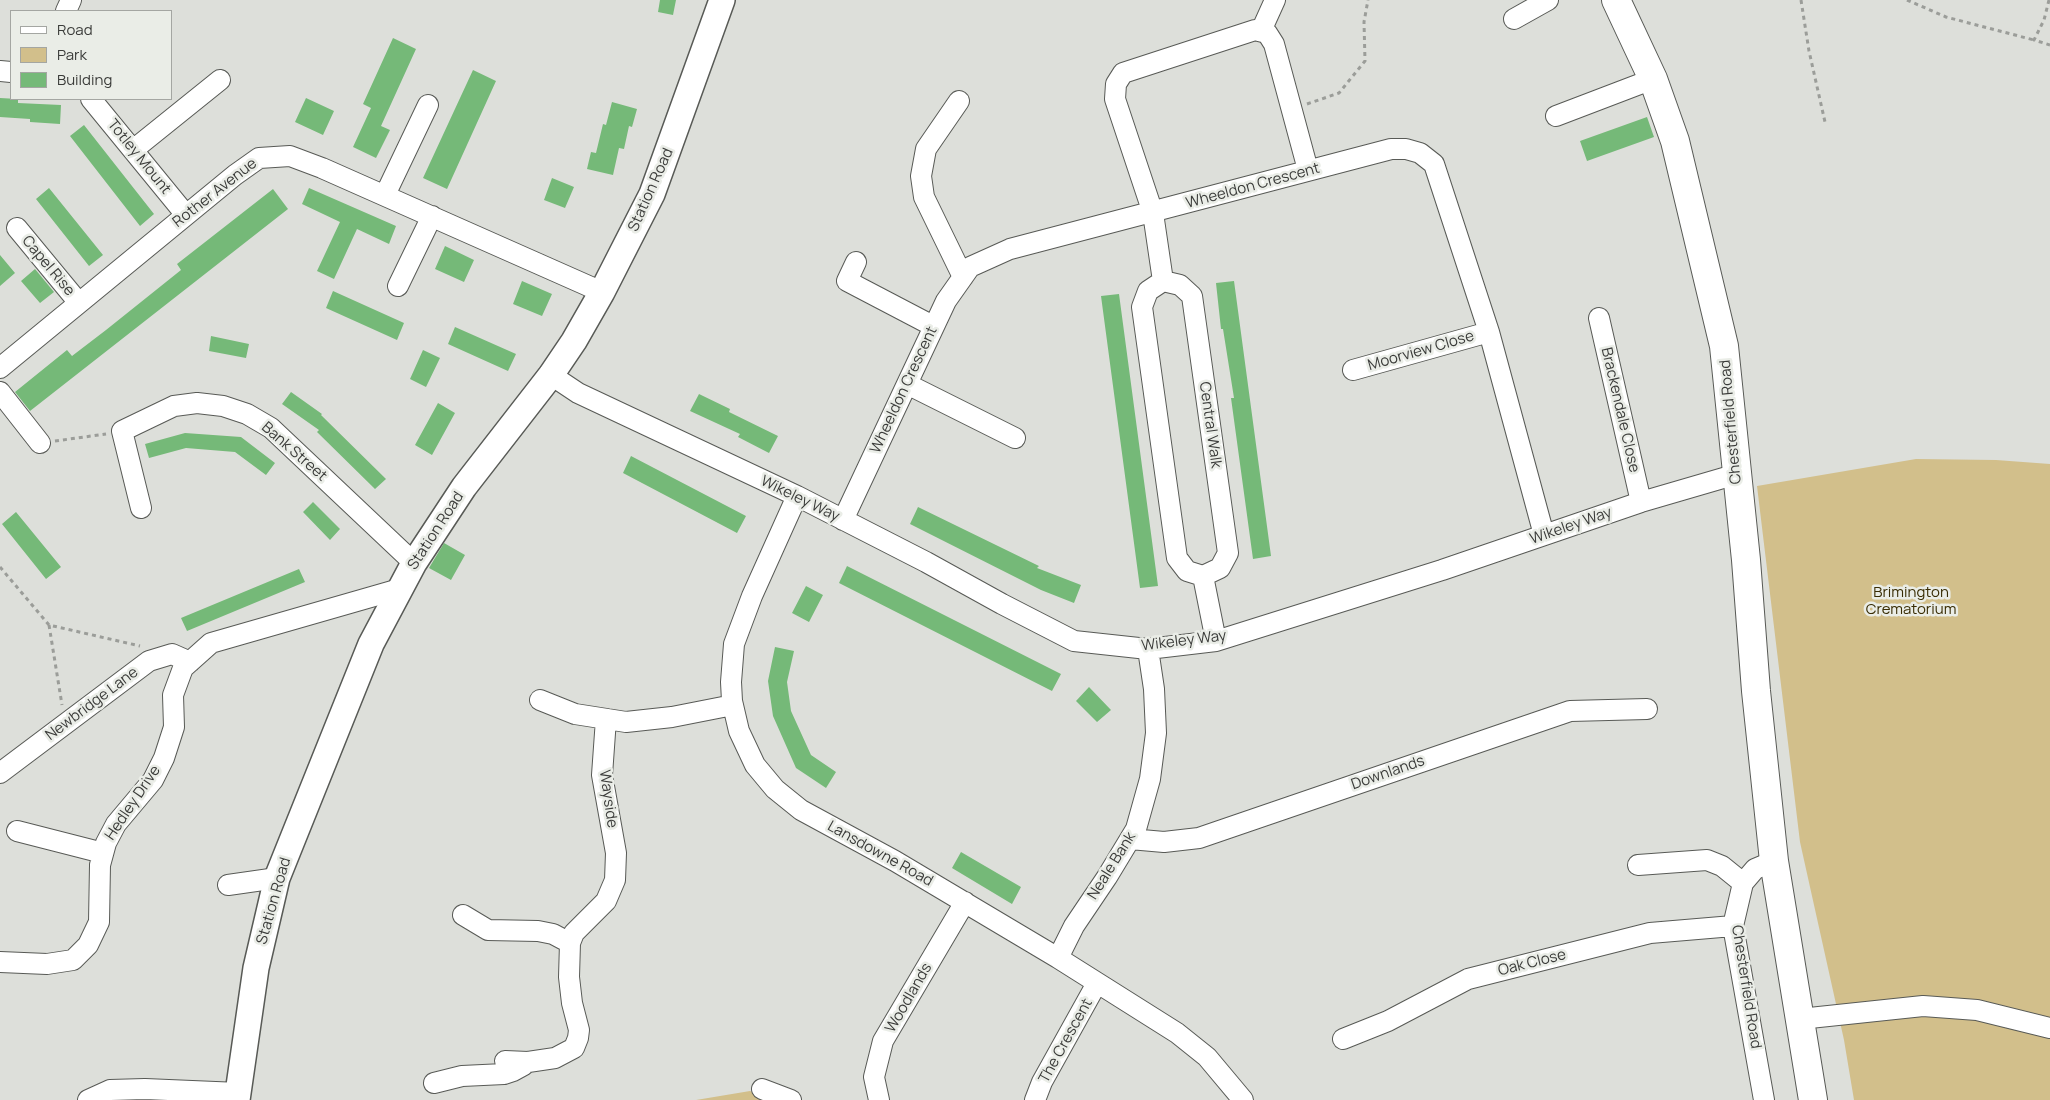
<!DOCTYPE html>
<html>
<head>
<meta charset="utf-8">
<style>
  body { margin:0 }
  #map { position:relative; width:2050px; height:1100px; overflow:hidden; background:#dddfda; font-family:Manrope,sans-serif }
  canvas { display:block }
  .legend { position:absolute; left:10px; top:10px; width:162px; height:90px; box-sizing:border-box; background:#eaede7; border:1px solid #a4a6a2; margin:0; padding:6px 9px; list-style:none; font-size:15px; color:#3b3c3a }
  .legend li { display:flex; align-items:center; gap:10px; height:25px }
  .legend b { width:25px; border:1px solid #a4a6a2 }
</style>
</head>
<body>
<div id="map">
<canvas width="2050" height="1100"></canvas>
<ul class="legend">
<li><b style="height:6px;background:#fff"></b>Road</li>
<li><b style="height:14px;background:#d2bf8b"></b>Park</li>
<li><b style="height:14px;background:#75b978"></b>Building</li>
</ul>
</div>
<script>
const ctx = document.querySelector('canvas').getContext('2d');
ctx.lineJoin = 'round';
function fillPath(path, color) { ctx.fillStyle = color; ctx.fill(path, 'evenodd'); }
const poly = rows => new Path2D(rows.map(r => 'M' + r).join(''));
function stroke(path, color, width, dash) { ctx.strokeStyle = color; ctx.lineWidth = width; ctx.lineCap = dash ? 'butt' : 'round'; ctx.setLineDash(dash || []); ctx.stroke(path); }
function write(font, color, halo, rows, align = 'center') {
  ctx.font = font + ' Manrope,sans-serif'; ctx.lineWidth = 5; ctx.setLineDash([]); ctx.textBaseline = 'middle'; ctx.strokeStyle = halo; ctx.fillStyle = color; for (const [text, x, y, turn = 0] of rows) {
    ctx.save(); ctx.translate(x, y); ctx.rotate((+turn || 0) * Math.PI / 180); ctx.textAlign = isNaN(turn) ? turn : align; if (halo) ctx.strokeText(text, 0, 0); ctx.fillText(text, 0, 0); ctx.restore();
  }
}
fillPath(poly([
  [1916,459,1996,460,2050,464,2050,1100,1854,1100,1844,1040,1800,842,1757,486],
  [750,1091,774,1100,696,1100]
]), '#d2bf8b');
fillPath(poly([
  [660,0,676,0,673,15,658,12],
  [393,38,416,49,381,126,390,130,376,158,353,147,371,108,363,104],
  [473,70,496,81,447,189,423,178],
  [0,98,18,99,18,103,61,105,60,124,30,122,30,119,0,117],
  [306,98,334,111,323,135,295,122],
  [612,102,637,109,632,127,629,126,624,149,619,148,613,175,587,169,591,152,596,153,603,124,606,125],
  [1647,117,1654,137,1587,161,1580,141],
  [84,125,154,214,140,226,70,136],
  [552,178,574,187,565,208,544,200],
  [49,188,103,255,89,266,36,199],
  [309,188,396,226,389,244,357,229,334,279,317,271,340,222,302,204],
  [273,189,288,209,30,411,15,392,67,350,72,356,106,330,181,270,177,264],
  [445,246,474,260,464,282,435,269],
  [0,255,15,273,0,286],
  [35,269,54,292,40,303,21,281],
  [522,281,552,294,542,316,513,304],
  [1234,281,1271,556,1253,559,1231,398,1234,398,1223,329,1221,329,1216,283],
  [333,291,404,323,397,340,326,308],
  [1119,294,1158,586,1140,588,1101,296],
  [455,327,516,354,508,371,448,344],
  [211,336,249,344,246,358,209,351],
  [423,350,440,358,426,387,410,379],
  [291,392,322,414,321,415,386,479,375,489,317,432,319,430,282,404],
  [699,394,730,409,729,412,778,436,769,453,738,437,740,434,690,411],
  [438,403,455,413,432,455,415,445],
  [185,433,241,437,275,463,266,475,235,452,186,448,149,458,145,444],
  [631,456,746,516,737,533,623,473],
  [313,502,340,529,330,540,303,512],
  [918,507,1039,566,1037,568,1081,585,1074,603,1041,590,910,524],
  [16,512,61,567,46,579,2,524],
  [444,543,465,555,451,580,429,568],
  [847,566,1061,674,1052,691,839,583],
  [299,569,305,582,187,631,181,618],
  [806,586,823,595,809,622,792,613],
  [775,647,794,651,787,682,791,711,811,755,836,772,826,788,796,768,773,716,768,681],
  [1089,687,1111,710,1097,722,1076,701],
  [961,852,1021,887,1012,904,952,868]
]), '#75b978');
const minor = poly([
  [66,11,71,0],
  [1514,19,1548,0],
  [1261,31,1275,0],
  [0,71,11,72],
  [91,99,186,215],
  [959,101,926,149,921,176,924,197,963,277],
  [1556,116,1653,79],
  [133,150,220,80],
  [385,195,428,105],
  [17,228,79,303],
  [856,262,847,281,933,326],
  [1163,281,1180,285,1192,296,1228,553,1220,568,1203,576,1187,571,1177,558,1142,307,1148,291,1163,281],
  [1163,281,1153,213,1115,99,1116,84,1123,73,1255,30,1267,33,1274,44,1308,170],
  [398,286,432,216],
  [1599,318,1641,502],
  [0,368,235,175,259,158,290,156,322,168,602,292],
  [1353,370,1489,332],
  [551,375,578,393,797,496,926,562,1002,604,1074,641,1148,649,1216,641,1442,570,1641,502,1737,474],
  [907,384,1015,438],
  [0,392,40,443],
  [797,496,752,596,734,644,731,682,732,701,739,731,755,765,775,789,801,810,895,861,1058,958,1177,1033,1207,1057,1243,1100],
  [141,508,122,431,174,406,197,403,223,406,247,414,271,428,414,563],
  [843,520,946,301,970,267,1010,249,1391,149,1406,149,1420,153,1434,164,1489,332,1544,535],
  [1203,576,1216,641],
  [540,700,575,714,626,722,672,717,733,705],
  [0,773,149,661,172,654,190,662],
  [17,831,103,853],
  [1130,839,1164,842,1199,838,1570,711,1647,709],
  [1638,865,1707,860,1722,866,1743,883],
  [228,885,277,878],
  [463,915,488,930,538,931,553,934,570,943],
  [1058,958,1074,926,1107,877,1136,829,1150,779,1156,733,1154,689,1148,649],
  [0,962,47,964,73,960,88,945,99,922,100,865,106,843,116,824,153,780,164,758,174,727,173,695,183,668,211,643,399,589],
  [1800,1019,1923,1006,1977,1010,2050,1028],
  [1343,1039,1388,1021,1468,979,1650,933,1733,926],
  [505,1061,528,1062,555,1058,574,1048,578,1038,579,1030,572,1003,569,977,570,943,574,933,606,901,615,880,616,853,602,775,606,719],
  [434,1083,462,1076,504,1074,513,1071,524,1065],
  [762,1089,791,1100],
  [88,1100,110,1090,145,1089,239,1093],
  [879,1100,874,1077,883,1041,965,902],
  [1035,1100,1042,1082,1097,983],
  [1764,1100,1733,926,1743,883,1755,869,1774,861]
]);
const major = poly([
  [237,1100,256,968,277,878,371,644,414,563,464,487,551,375,574,341,602,292,652,194,722,0]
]);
const highway = poly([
  [1616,0,1653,79,1675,141,1724,346,1746,560,1756,691,1774,861,1813,1100]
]);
stroke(minor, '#585a56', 22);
stroke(major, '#585a56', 28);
stroke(highway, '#585a56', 30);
stroke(poly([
  [1801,0,1809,51,1825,122],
  [1907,0,1946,17,2034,40],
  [2049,0,2044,20,2034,40,2050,45],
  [1307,104,1339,93,1365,61,1364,22,1368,0],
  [55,441,106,434],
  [0,567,49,625,140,646],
  [49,625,62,705]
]), '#9b9d99', 3, [4, 4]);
stroke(minor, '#fff', 20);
stroke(major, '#fff', 25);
stroke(highway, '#fff', 28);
write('15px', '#3b3c3a', '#eaede7', [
  ["Totley Mount",139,157,51],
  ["Wheeldon Crescent",1253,186,-15],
  ["Station Road",651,190,-66],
  ["Rother Avenue",215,193,-38],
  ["Capel Rise",48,266,50],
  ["Moorview Close",1421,351,-16],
  ["Wheeldon Crescent",904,390,-65],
  ["Brackendale Close",1620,410,77],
  ["Chesterfield Road",1731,422,-95],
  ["Central Walk",1210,425,82],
  ["Bank Street",294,452,41],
  ["Wikeley Way",800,499,26],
  ["Wikeley Way",1571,526,-19],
  ["Station Road",436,531,-57],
  ["Wikeley Way",1184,641,-7],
  ["Newbridge Lane",92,704,-37],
  ["Downlands",1388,773,-19],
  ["Wayside",608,799,82],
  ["Hedley Drive",133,803,-56],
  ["Lansdowne Road",880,854,29],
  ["Neale Bank",1112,866,-58],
  ["Station Road",274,901,-74],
  ["Oak Close",1532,963,-14],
  ["Chesterfield Road",1746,987,81],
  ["Woodlands",909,998,-60],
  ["The Crescent",1066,1041,-61]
]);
write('15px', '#392d04', '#eaede7', [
  ["Brimington",1911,593],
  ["Crematorium",1911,610]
]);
</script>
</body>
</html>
